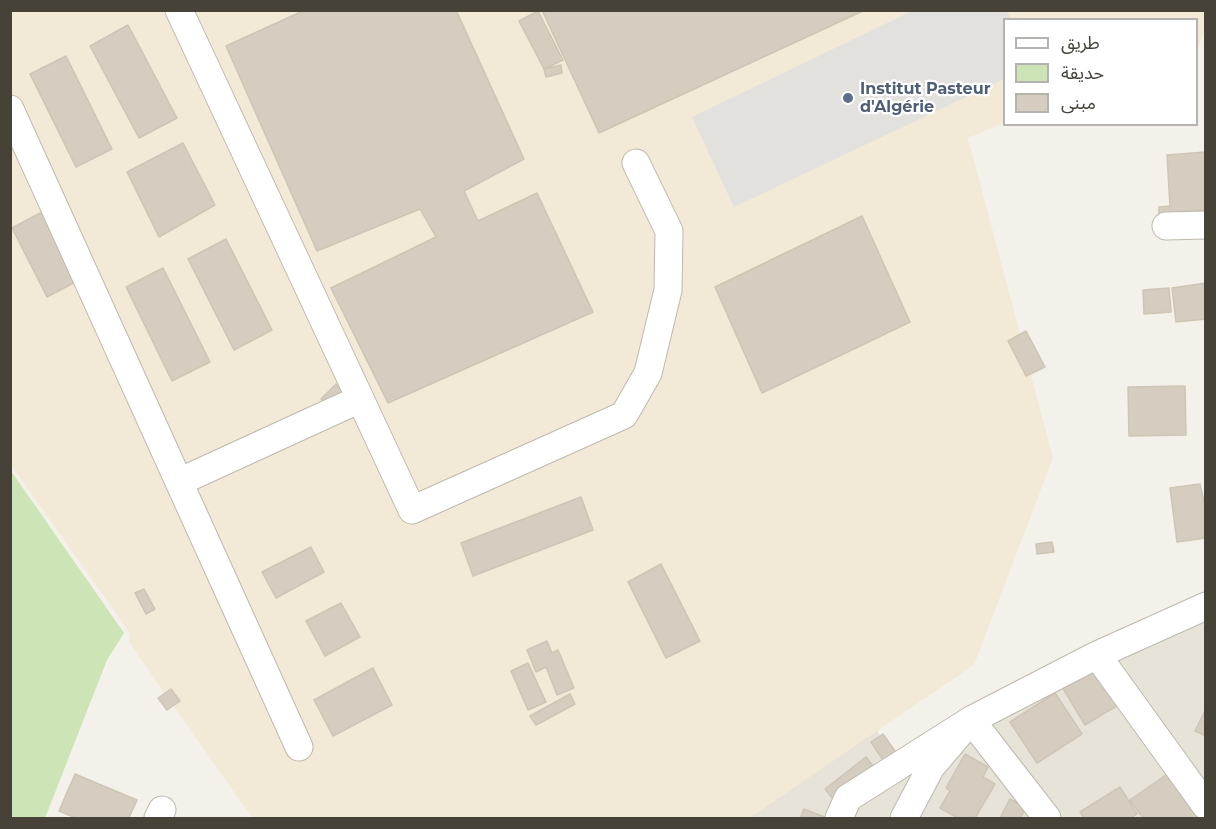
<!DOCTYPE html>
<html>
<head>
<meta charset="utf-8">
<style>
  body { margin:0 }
  #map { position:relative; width:1216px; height:829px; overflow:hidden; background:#f3f1ea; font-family:Montserrat,"Noto Sans Arabic",sans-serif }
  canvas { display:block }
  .frame { position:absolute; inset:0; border:12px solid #464238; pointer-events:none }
  .legend { position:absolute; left:1003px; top:18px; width:195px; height:108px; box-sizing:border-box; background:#fff; border:2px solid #b5b3af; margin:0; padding:8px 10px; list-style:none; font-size:18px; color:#464238 }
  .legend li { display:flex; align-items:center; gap:12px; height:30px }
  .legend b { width:30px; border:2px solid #b5b3af }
</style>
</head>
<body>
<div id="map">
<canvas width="1216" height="829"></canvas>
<div class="frame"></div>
<ul class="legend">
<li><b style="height:8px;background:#fff"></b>طريق</li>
<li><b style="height:16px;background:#cde4b6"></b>حديقة</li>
<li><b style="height:16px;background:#d4cdc0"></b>مبنى</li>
</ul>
</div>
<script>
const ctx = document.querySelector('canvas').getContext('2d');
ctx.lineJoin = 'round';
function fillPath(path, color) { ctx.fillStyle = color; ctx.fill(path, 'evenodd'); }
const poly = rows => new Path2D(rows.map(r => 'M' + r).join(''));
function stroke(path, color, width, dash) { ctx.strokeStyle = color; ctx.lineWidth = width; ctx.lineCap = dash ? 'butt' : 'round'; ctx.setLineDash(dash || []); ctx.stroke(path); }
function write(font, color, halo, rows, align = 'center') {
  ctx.font = font + ' Montserrat,sans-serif'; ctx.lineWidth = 4.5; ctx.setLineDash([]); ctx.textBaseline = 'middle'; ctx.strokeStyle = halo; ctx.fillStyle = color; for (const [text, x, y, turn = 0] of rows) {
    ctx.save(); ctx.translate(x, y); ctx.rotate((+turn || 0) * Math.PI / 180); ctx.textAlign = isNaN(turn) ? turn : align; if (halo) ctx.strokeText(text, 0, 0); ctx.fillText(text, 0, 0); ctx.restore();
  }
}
fillPath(poly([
  [1205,612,1205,818,749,818,877,730,899,770]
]), '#e7e3d8');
fillPath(poly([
  [1205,10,1206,25,1197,51,1196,20,1004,20,1004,123,968,138,1053,458,974,665,749,818,252,818,129,642,130,633,11,465,10,11]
]), '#f3e9d7');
fillPath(poly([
  [11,471,124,633,107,660,45,818,11,818]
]), '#cde4b6');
fillPath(poly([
  [912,11,1007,11,1011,19,1004,20,1004,79,734,207,692,117]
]), '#e2e1de');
const building = poly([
  [305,10,456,10,524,159,464,191,478,221,537,193,593,312,388,403,331,288,436,237,420,209,317,251,226,46,305,10],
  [542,10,865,10,599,133,542,10],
  [538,11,563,60,544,69,519,21,538,11],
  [128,25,177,118,139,138,90,46,128,25],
  [66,56,112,149,76,167,30,74,66,56],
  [561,65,562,73,546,77,544,69,561,65],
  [183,143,215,205,159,237,127,172,183,143],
  [1206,152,1206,219,1204,219,1204,210,1159,213,1159,207,1170,206,1167,155,1206,152],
  [48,209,83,278,47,297,12,228,48,209],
  [862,216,910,322,762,393,715,287,862,216],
  [226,239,272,330,234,350,188,259,226,239],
  [163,268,210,362,172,381,126,287,163,268],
  [1206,283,1206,319,1176,322,1172,288,1206,283],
  [1169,288,1171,312,1144,314,1143,290,1169,288],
  [1026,331,1045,367,1026,376,1008,341,1026,331],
  [336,384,342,391,327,406,321,399,336,384],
  [1185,386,1186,435,1129,436,1128,387,1185,386],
  [1200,484,1206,510,1206,538,1177,542,1170,488,1200,484],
  [581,497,593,530,473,576,461,543,581,497],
  [1052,542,1054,552,1037,554,1036,544,1052,542],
  [311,547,324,572,276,598,262,572,311,547],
  [661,564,700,641,666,658,628,582,661,564],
  [144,589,155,609,146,614,135,593,144,589],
  [341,603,360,637,325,656,306,621,341,603],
  [547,641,552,653,558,650,574,688,557,695,546,667,536,672,527,650,547,641],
  [1099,662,1123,702,1085,725,1061,685,1099,662],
  [528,663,546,702,528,710,511,671,528,663],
  [373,668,392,705,333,736,314,700,373,668],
  [171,689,180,701,167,710,158,698,171,689],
  [1055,693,1082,734,1037,763,1010,722,1055,693],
  [570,694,575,704,536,725,530,716,570,694],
  [1206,709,1206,736,1195,731,1206,709],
  [883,734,897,754,885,763,871,742,883,734],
  [965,754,988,767,983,777,995,784,975,818,958,818,940,808,950,791,946,788,965,754],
  [866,757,874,767,833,799,825,789,866,757],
  [1173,770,1206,818,1143,818,1130,800,1173,770],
  [75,774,137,800,129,818,76,818,59,811,75,774],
  [1120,787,1137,814,1131,818,1084,818,1080,812,1120,787],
  [1010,799,1026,808,1020,818,1000,818,1010,799],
  [804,809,827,818,800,818,804,809]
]);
fillPath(building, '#d4cdc0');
stroke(building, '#cec5b4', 1.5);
const minor = poly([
  [179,10,412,510,624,415,648,373,668,290,669,231,636,163],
  [10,109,299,747],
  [1166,226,1206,225],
  [179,482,360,399],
  [1097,655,1206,806],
  [158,818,162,810],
  [839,818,848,798,971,720,1097,655,1206,606],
  [904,818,931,767,971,720,1047,818]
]);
stroke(minor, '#beb9ad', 29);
stroke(minor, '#fff', 27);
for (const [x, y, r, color] of [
  [848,98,6,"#5c6f8a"]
]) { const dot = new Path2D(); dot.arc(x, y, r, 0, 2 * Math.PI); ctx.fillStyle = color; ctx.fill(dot); stroke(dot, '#fff', 2); }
write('bold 16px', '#4e5e75', '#fff', [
  ["Institut Pasteur",860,89],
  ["d'Algérie",860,107]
], 'left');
</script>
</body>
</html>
